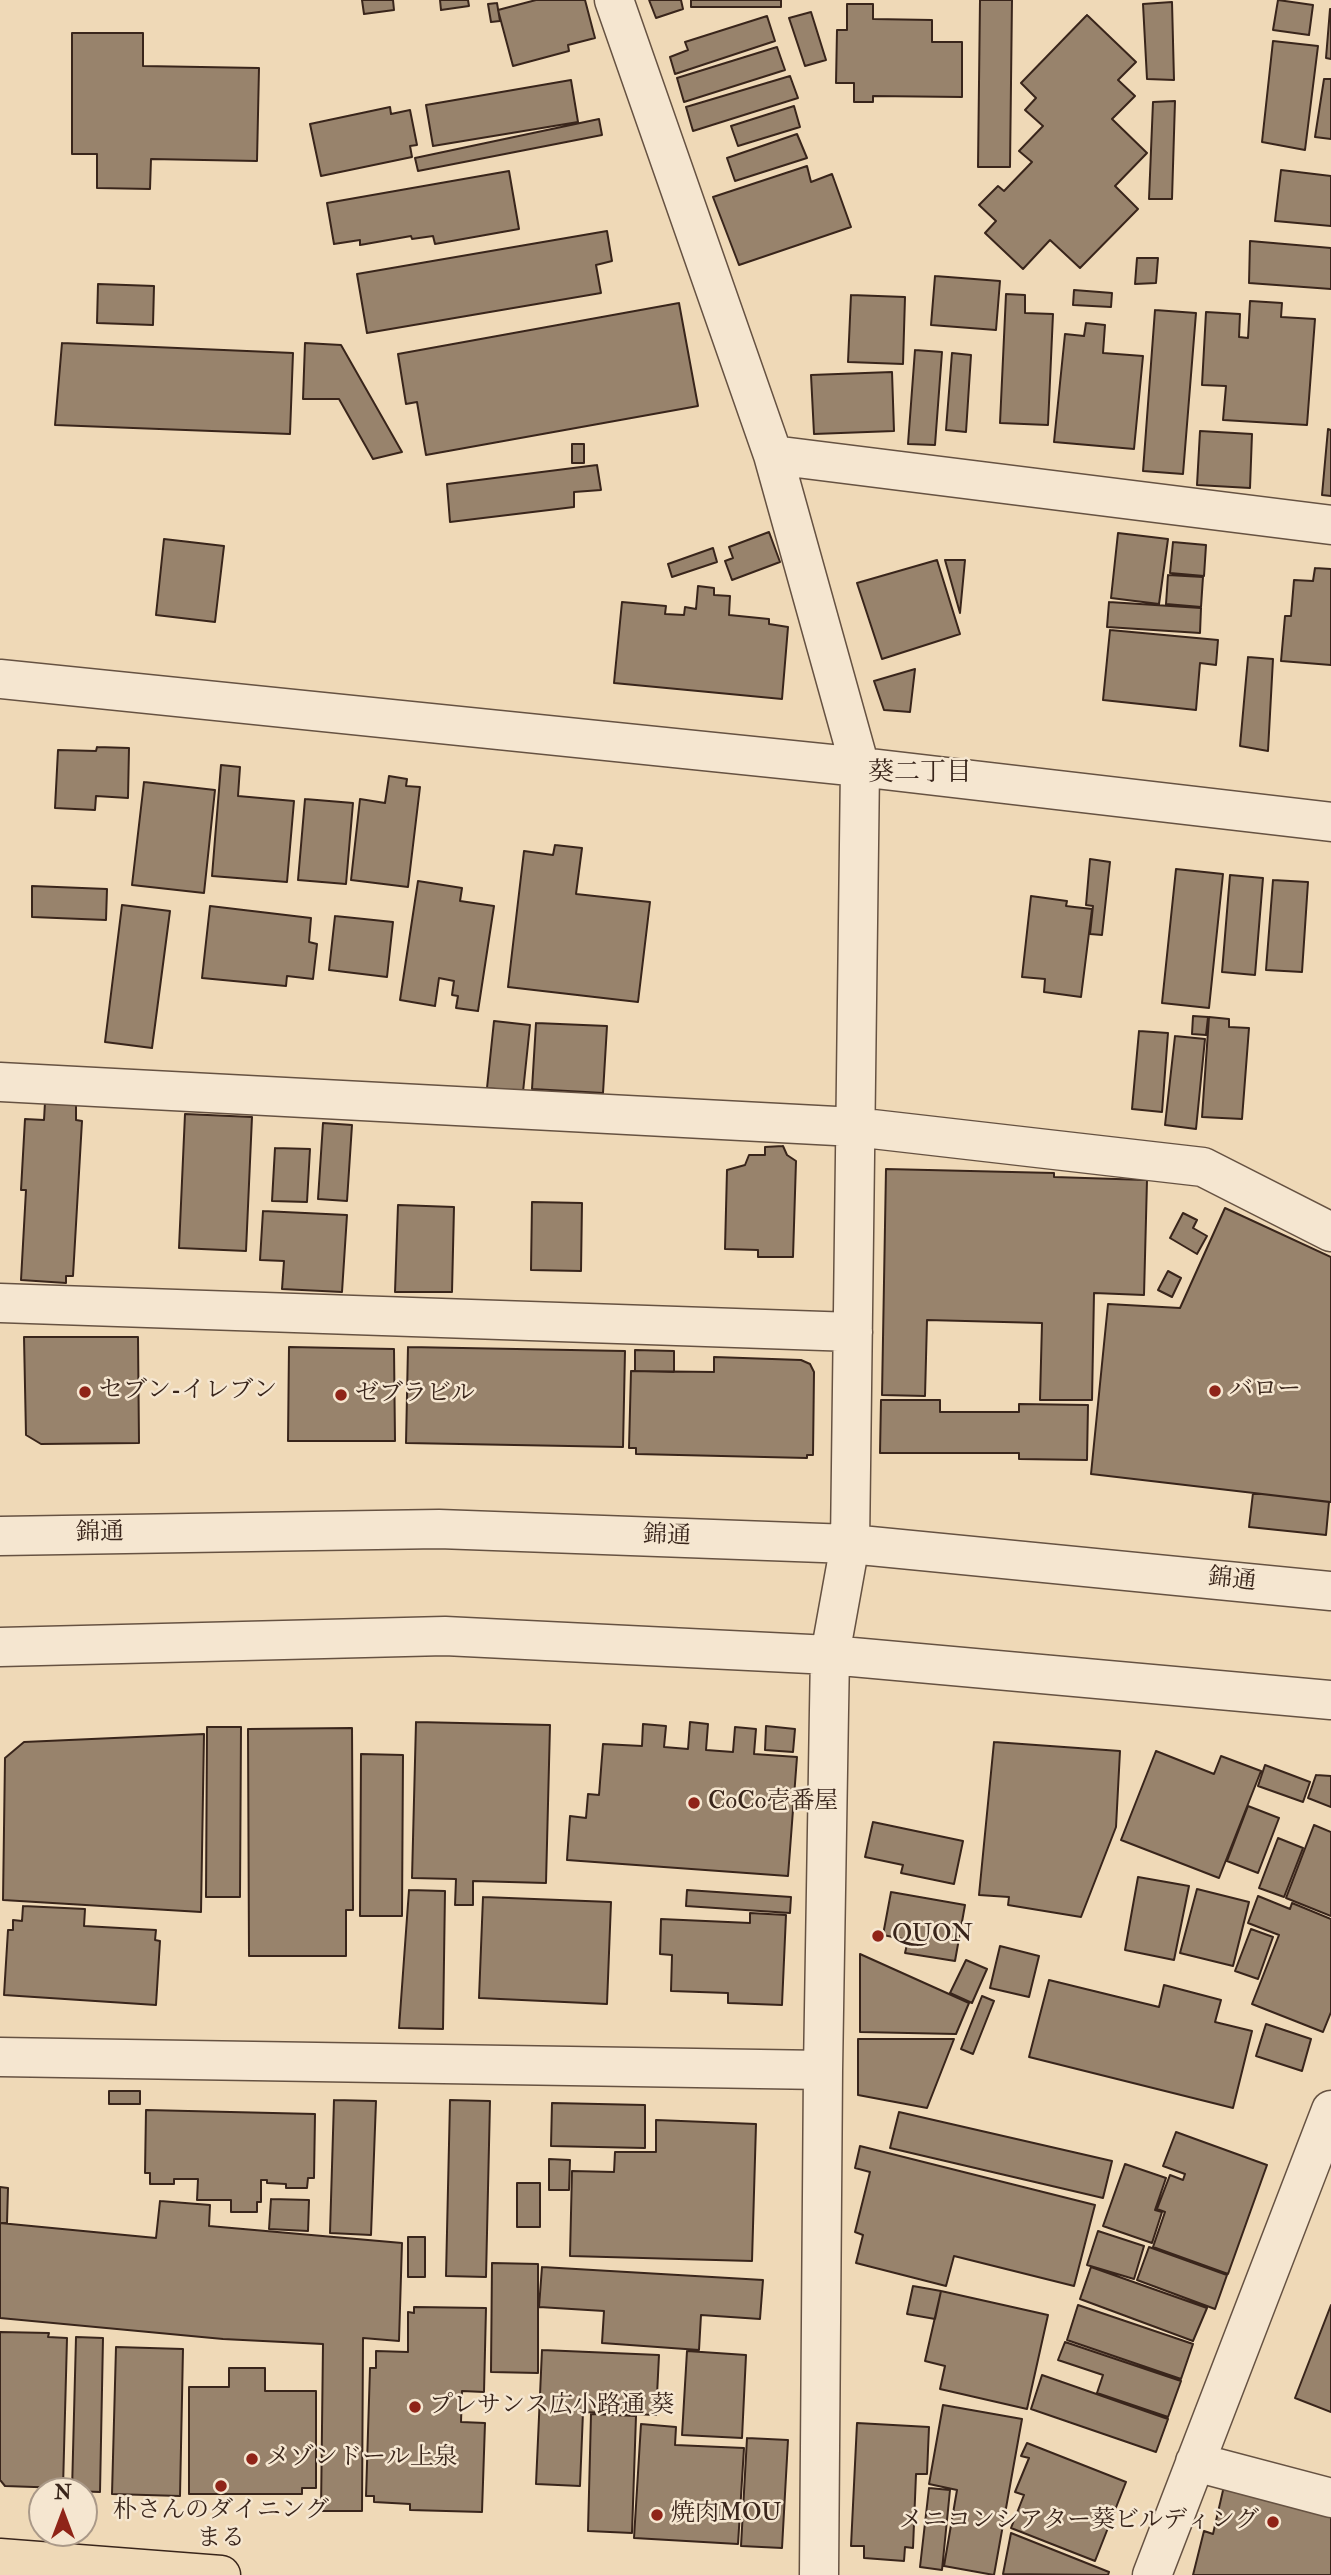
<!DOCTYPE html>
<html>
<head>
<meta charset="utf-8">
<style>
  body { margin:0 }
  #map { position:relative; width:1331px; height:2575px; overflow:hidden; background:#efd9b7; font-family:"IM FELL Double Pica",serif }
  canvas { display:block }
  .north { position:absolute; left:28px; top:2477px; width:70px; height:70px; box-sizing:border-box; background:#f5e6d0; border:2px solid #a98; border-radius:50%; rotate:0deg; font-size:19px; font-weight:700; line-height:28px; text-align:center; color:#39251b }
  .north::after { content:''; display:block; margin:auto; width:24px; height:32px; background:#8f2418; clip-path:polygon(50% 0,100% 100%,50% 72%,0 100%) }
</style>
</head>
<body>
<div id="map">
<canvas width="1331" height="2575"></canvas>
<div class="north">N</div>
</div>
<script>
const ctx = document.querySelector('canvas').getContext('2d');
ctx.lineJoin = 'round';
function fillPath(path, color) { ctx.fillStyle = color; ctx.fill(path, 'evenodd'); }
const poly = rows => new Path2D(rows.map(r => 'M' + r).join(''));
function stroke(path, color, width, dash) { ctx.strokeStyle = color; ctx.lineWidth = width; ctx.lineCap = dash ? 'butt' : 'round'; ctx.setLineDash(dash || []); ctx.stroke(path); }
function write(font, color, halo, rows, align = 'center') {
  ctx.font = font + ' "IM FELL Double Pica","Noto Serif JP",serif'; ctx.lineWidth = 5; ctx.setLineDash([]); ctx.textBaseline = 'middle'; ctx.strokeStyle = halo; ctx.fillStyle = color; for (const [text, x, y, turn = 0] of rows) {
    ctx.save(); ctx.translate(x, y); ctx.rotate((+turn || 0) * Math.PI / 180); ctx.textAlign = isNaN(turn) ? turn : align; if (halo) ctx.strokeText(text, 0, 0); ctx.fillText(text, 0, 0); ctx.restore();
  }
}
const building = poly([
  [362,0,393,0,394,10,364,14,362,0],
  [440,0,468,0,469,6,441,10,440,0],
  [536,0,585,0,595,38,568,45,569,51,513,66,498,10,536,0],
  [649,0,681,0,683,9,656,18,649,0],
  [691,0,781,0,781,7,691,7,691,0],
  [980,0,1012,0,1010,167,978,167,980,0],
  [1278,0,1313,5,1309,35,1273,30,1278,0],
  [1172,2,1174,80,1147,79,1143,4,1172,2],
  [497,3,500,21,491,22,488,4,497,3],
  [847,4,873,4,873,19,932,20,932,42,962,42,962,97,873,96,873,102,854,102,854,83,836,83,837,30,847,30,847,4],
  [1330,9,1331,9,1331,59,1326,58,1330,9],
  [811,12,826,60,805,66,789,18,811,12],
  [1087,15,1136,62,1118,80,1135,96,1112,119,1147,153,1115,186,1138,209,1080,268,1050,240,1023,269,985,233,996,221,979,205,998,186,1004,191,1032,162,1019,151,1043,126,1025,110,1036,98,1021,83,1087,15],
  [767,16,775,41,675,74,670,57,688,50,685,42,767,16],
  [72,33,143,33,143,66,259,68,257,161,151,159,150,189,97,188,97,154,72,154,72,33],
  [1273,41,1318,46,1305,150,1262,142,1273,41],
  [777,47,785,70,684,102,677,78,777,47],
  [790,76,798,98,693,131,686,107,790,76],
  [1324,79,1331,79,1331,139,1315,137,1324,79],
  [571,80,578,122,433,146,426,105,571,80],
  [1175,101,1172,199,1149,199,1153,102,1175,101],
  [794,106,800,127,738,146,731,126,794,106],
  [390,107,391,114,410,110,417,145,410,146,412,157,321,176,310,124,390,107],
  [599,119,602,135,418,171,415,158,599,119],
  [797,134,807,158,735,181,727,158,797,134],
  [807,166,811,182,832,174,851,227,739,265,713,197,807,166],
  [1281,170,1331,176,1331,226,1275,221,1281,170],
  [509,171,519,229,435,244,433,236,412,239,411,236,360,245,360,240,334,244,327,203,509,171],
  [607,231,612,261,596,265,601,293,367,333,357,274,607,231],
  [1250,241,1331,248,1331,289,1249,283,1250,241],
  [1137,258,1158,258,1156,283,1135,284,1137,258],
  [935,276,1000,281,996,330,931,325,935,276],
  [98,284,154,286,153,325,97,323,98,284],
  [1074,290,1112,293,1111,307,1073,305,1074,290],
  [1006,294,1025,295,1025,313,1053,314,1048,425,1000,423,1006,294],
  [851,295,905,297,903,364,848,362,851,295],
  [1250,301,1282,303,1281,317,1315,319,1307,425,1223,420,1226,386,1202,385,1206,312,1240,314,1239,337,1248,338,1250,301],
  [679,303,698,406,426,455,417,402,406,404,398,354,679,303],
  [1155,310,1196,313,1183,474,1143,471,1155,310],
  [1086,323,1105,325,1103,353,1143,356,1134,449,1054,442,1065,334,1084,336,1086,323],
  [62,343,293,353,290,434,55,425,62,343],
  [305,343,341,345,402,452,373,459,339,399,303,399,305,343],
  [915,350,942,352,935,445,908,444,915,350],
  [952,353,971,355,966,432,946,430,952,353],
  [892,372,894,431,814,434,811,375,892,372],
  [1328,429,1331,430,1331,496,1322,495,1328,429],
  [1200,431,1252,434,1250,488,1197,485,1200,431],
  [572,444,584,444,584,463,572,463,572,444],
  [597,465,601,490,574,492,574,507,450,522,447,484,597,465],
  [769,532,780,562,732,580,725,561,733,558,729,547,769,532],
  [1118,533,1168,539,1159,604,1111,598,1118,533],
  [164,539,224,546,215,622,156,615,164,539],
  [1173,542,1206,545,1204,576,1170,573,1173,542],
  [713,548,717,562,672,577,668,564,713,548],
  [937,560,960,634,882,659,857,583,937,560],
  [945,560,965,560,960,613,945,560],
  [1315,568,1331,569,1331,665,1281,661,1285,616,1291,616,1294,580,1313,581,1315,568],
  [1168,575,1203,577,1201,607,1166,604,1168,575],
  [698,586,714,588,714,595,730,596,729,615,769,619,769,624,788,627,782,699,614,683,622,602,666,606,665,614,684,615,685,607,696,609,698,586],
  [1109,602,1201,608,1200,633,1107,627,1109,602],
  [1110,630,1218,640,1216,665,1200,663,1196,710,1103,700,1110,630],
  [1248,657,1273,659,1268,751,1240,746,1248,657],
  [915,669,910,712,884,710,874,681,915,669],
  [97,747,129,748,128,798,96,796,95,810,55,808,58,750,96,751,97,747],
  [221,765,240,767,238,796,294,801,287,882,212,876,221,765],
  [389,776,407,779,406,786,420,787,408,887,351,880,360,799,385,803,389,776],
  [144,782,215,790,204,893,132,885,144,782],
  [305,799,353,803,346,884,298,880,305,799],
  [555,845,582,848,576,894,650,902,638,1002,508,987,524,851,553,855,555,845],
  [1090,859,1110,862,1102,935,1090,934,1093,906,1086,905,1090,859],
  [1176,869,1223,874,1209,1008,1162,1003,1176,869],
  [1230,875,1263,878,1255,975,1222,972,1230,875],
  [1273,880,1308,882,1302,972,1266,970,1273,880],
  [418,881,462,888,460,901,494,906,478,1011,456,1008,458,996,452,995,454,981,439,978,435,1006,400,1000,418,881],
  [32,886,107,889,106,920,32,917,32,886],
  [1031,896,1067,901,1066,906,1092,909,1081,997,1044,992,1045,979,1022,977,1031,896],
  [122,905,170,911,152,1048,105,1042,122,905],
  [210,906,311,918,309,942,317,944,313,979,287,976,286,986,202,978,210,906],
  [335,916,393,922,387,977,329,970,335,916],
  [1193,1016,1208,1017,1206,1035,1192,1034,1193,1016],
  [1209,1017,1229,1019,1229,1027,1249,1028,1242,1119,1202,1117,1209,1017],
  [494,1021,530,1025,523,1092,487,1088,494,1021],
  [536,1023,607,1026,603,1093,532,1089,536,1023],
  [1139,1031,1168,1033,1162,1112,1132,1109,1139,1031],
  [1175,1036,1205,1039,1196,1129,1165,1125,1175,1036],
  [45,1102,76,1105,76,1120,82,1121,73,1276,66,1276,66,1283,21,1280,26,1190,21,1190,25,1119,44,1120,45,1102],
  [185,1114,252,1117,246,1251,179,1248,185,1114],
  [323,1123,352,1125,347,1201,318,1199,323,1123],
  [783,1146,787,1155,796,1161,793,1257,758,1257,758,1250,725,1249,727,1170,745,1165,749,1155,765,1155,765,1147,783,1146],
  [275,1148,310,1149,307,1202,272,1201,275,1148],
  [886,1169,1054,1173,1054,1177,1147,1180,1144,1295,1094,1293,1092,1400,1040,1400,1042,1323,927,1320,925,1396,882,1395,886,1169],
  [532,1202,582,1203,581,1271,531,1270,532,1202],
  [398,1205,454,1207,452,1292,395,1292,398,1205],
  [1225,1208,1331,1257,1331,1502,1091,1474,1108,1304,1180,1308,1225,1208],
  [263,1211,347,1215,342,1292,282,1289,284,1261,260,1260,263,1211],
  [1183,1213,1197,1220,1193,1228,1207,1236,1197,1254,1170,1238,1183,1213],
  [1168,1271,1181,1278,1172,1297,1158,1290,1168,1271],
  [24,1337,138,1337,139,1443,41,1444,26,1435,24,1337],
  [289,1347,394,1349,395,1441,288,1441,289,1347],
  [408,1347,625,1351,623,1447,406,1443,408,1347],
  [635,1350,674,1351,674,1372,635,1371,635,1350],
  [714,1357,801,1360,810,1364,814,1372,813,1455,807,1455,807,1458,636,1454,636,1448,629,1448,631,1371,714,1372,714,1357],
  [881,1400,940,1400,940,1412,1019,1412,1019,1404,1088,1405,1087,1460,1019,1459,1019,1453,880,1453,881,1400],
  [1253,1493,1329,1502,1326,1535,1249,1527,1253,1493],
  [416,1722,550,1725,546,1883,473,1881,473,1905,455,1905,456,1879,412,1878,416,1722],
  [690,1722,708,1724,706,1750,733,1752,735,1727,756,1729,754,1754,797,1757,788,1876,567,1860,570,1816,586,1818,588,1794,599,1795,603,1744,642,1746,643,1724,666,1726,664,1747,688,1749,690,1722],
  [766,1726,795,1729,793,1752,765,1750,766,1726],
  [207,1727,241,1727,240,1897,206,1897,207,1727],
  [352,1728,353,1910,346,1910,346,1956,249,1956,248,1729,352,1728],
  [204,1734,201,1912,3,1900,5,1758,24,1742,204,1734],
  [994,1742,1120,1751,1116,1827,1081,1917,1008,1905,1009,1897,979,1895,994,1742],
  [1156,1751,1214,1774,1221,1756,1261,1771,1219,1878,1121,1840,1156,1751],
  [361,1754,403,1755,402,1916,360,1916,361,1754],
  [1265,1765,1310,1782,1303,1802,1258,1786,1265,1765],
  [1316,1775,1331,1776,1331,1807,1308,1798,1316,1775],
  [1248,1806,1279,1818,1258,1873,1227,1861,1248,1806],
  [873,1822,963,1841,954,1884,901,1873,903,1865,865,1857,873,1822],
  [1314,1825,1331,1832,1331,1916,1286,1898,1314,1825],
  [1278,1838,1303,1848,1284,1897,1259,1888,1278,1838],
  [1138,1877,1189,1886,1174,1960,1125,1950,1138,1877],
  [1197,1889,1249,1902,1233,1966,1180,1953,1197,1889],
  [409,1890,445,1891,443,2029,399,2028,409,1890],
  [687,1890,791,1897,790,1913,686,1906,687,1890],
  [891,1892,965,1905,955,1961,905,1953,908,1940,883,1935,891,1892],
  [1258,1896,1290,1909,1292,1903,1331,1919,1331,2012,1323,2032,1252,2004,1279,1935,1248,1923,1258,1896],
  [483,1897,611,1902,607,2004,479,1998,483,1897],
  [23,1906,85,1909,84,1926,156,1930,155,1940,160,1941,156,2005,4,1995,8,1930,13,1930,13,1920,22,1921,23,1906],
  [750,1913,786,1915,782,2005,728,2003,728,1993,671,1991,672,1955,660,1954,661,1919,750,1923,750,1913],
  [1251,1929,1273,1937,1258,1979,1235,1971,1251,1929],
  [1000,1946,1039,1956,1029,1997,990,1988,1000,1946],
  [860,1954,969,2003,956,2034,860,2032,860,1954],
  [966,1960,987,1969,972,2003,950,1993,966,1960],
  [1049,1980,1159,2007,1164,1985,1221,2000,1215,2022,1252,2031,1233,2108,1029,2057,1049,1980],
  [982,1996,994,2001,973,2054,961,2049,982,1996],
  [1266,2024,1311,2039,1302,2071,1256,2056,1266,2024],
  [858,2039,954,2039,927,2108,858,2095,858,2039],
  [109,2091,140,2091,140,2104,109,2104,109,2091],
  [334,2100,376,2101,371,2235,330,2233,334,2100],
  [450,2100,490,2101,486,2277,446,2276,450,2100],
  [552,2103,645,2105,645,2148,551,2146,552,2103],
  [146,2110,315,2114,314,2178,308,2178,307,2188,286,2188,286,2184,267,2183,267,2180,261,2180,261,2202,257,2202,257,2212,231,2212,231,2200,197,2200,198,2179,174,2179,174,2184,150,2184,150,2173,145,2173,146,2110],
  [899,2112,1112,2161,1103,2198,890,2148,899,2112],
  [656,2120,756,2124,752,2261,570,2256,572,2171,614,2172,615,2152,656,2152,656,2120],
  [1176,2132,1267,2165,1228,2274,1153,2247,1165,2212,1157,2209,1170,2175,1183,2180,1185,2174,1163,2166,1176,2132],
  [860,2146,1095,2205,1074,2286,954,2256,946,2286,856,2263,863,2235,855,2232,870,2172,855,2168,860,2146],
  [549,2159,570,2160,569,2190,549,2190,549,2159],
  [1125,2164,1166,2178,1155,2210,1162,2212,1152,2243,1103,2226,1125,2164],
  [517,2183,540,2183,540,2227,517,2227,517,2183],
  [0,2187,8,2188,7,2223,0,2223,0,2187],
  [271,2199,309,2200,308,2231,269,2229,271,2199],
  [160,2201,210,2205,209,2226,402,2243,399,2341,363,2338,362,2511,321,2511,323,2344,223,2339,0,2318,0,2223,156,2238,160,2201],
  [1098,2231,1144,2246,1134,2279,1087,2265,1098,2231],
  [408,2237,425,2237,425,2277,408,2277,408,2237],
  [1149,2247,1227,2275,1215,2309,1137,2280,1149,2247],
  [492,2263,538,2264,538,2373,491,2372,492,2263],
  [542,2267,763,2280,760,2319,701,2315,699,2350,602,2343,604,2311,539,2307,542,2267],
  [1091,2267,1207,2308,1193,2341,1080,2299,1091,2267],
  [913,2286,941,2291,935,2319,907,2314,913,2286],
  [941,2291,1048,2315,1027,2409,940,2389,945,2366,925,2361,941,2291],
  [1078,2305,1193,2344,1181,2379,1067,2340,1078,2305],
  [1331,2305,1331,2412,1295,2398,1331,2305],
  [414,2307,486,2308,484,2392,462,2391,461,2422,485,2423,482,2512,410,2510,410,2504,374,2502,374,2496,366,2496,370,2368,376,2368,376,2351,408,2352,408,2312,414,2313,414,2307],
  [0,2332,49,2333,48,2337,67,2338,63,2488,5,2486,0,2480,0,2332],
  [76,2337,103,2338,100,2492,72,2491,76,2337],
  [1065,2342,1181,2381,1168,2417,1097,2393,1103,2375,1058,2360,1065,2342],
  [116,2347,183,2349,180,2496,112,2494,116,2347],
  [542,2350,659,2355,656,2415,583,2412,580,2486,536,2484,542,2350],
  [687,2351,746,2355,742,2438,682,2435,687,2351],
  [229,2368,265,2368,265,2391,316,2391,316,2488,302,2488,302,2494,189,2494,189,2387,229,2387,229,2368],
  [1042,2375,1168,2419,1156,2452,1031,2409,1042,2375],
  [943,2405,1022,2419,994,2575,944,2566,957,2490,929,2484,943,2405],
  [591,2414,636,2416,632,2533,588,2531,591,2414],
  [857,2423,929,2427,927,2474,916,2474,913,2548,905,2547,904,2561,864,2558,864,2546,851,2546,857,2423],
  [641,2424,676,2427,675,2445,744,2448,738,2544,634,2538,641,2424],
  [747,2438,788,2440,782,2548,741,2546,747,2438],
  [1027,2443,1126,2482,1095,2561,1011,2528,1024,2495,1015,2492,1029,2458,1021,2456,1027,2443],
  [1224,2486,1331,2512,1331,2575,1193,2575,1204,2531,1213,2534,1224,2486],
  [929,2488,950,2490,942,2570,920,2567,929,2488],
  [1011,2533,1109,2572,1108,2575,1003,2574,1011,2533]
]);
fillPath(building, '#98836c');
stroke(building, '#39251b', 2);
const minor = poly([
  [614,0,773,455,860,767,850,1544,830,1655,829,1710,823,2070,819,2575],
  [773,455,1331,525],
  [0,679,860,767,1331,822],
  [0,1082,855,1127,1203,1167,1331,1232],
  [0,1303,853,1332],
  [0,1536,439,1529,850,1544,1331,1591],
  [0,1647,445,1636,830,1655,1331,1700],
  [0,2057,823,2070],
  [1195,2462,1331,2498],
  [1152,2575,1331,2110]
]);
const major = poly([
  [0,2558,221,2575]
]);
stroke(minor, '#665242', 41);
stroke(major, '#39251b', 41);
stroke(minor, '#f5e6d0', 38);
stroke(major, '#efd9b7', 38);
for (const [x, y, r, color] of [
  [1215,1391,7,"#8f2418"],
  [85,1392,7,"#8f2418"],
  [341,1395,7,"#8f2418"],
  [694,1803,7,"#8f2418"],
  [878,1936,7,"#8f2418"],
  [415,2407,7,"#8f2418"],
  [252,2459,7,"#8f2418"],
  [221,2486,7,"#8f2418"],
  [657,2515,7,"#8f2418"],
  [1273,2522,7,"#8f2418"]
]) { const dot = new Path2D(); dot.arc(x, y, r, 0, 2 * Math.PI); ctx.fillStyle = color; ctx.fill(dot); stroke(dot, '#f5e6d0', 2.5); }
write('24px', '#39251b', '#f5e6d0', [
  ["バロー",1229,1391],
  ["セブン-イレブン",99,1392],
  ["ゼブラビル",355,1395],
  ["CoCo壱番屋",708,1803],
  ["QUON",892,1936],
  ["プレサンス広小路通 葵",429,2407],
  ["メゾンドール上泉",266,2459],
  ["朴さんのダイニング",221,2512,"center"],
  ["まる",221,2540,"center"],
  ["焼肉MOU",671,2515],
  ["メニコンシアター葵ビルディング",1259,2522,"right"]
], 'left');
write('24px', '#39251b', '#f5e6d0', [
  ["錦通",100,1534,-1],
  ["錦通",667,1537,2],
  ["錦通",1232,1581,6]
]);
write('26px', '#39251b', '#f5e6d0', [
  ["葵二丁目",920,774]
]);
</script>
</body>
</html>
